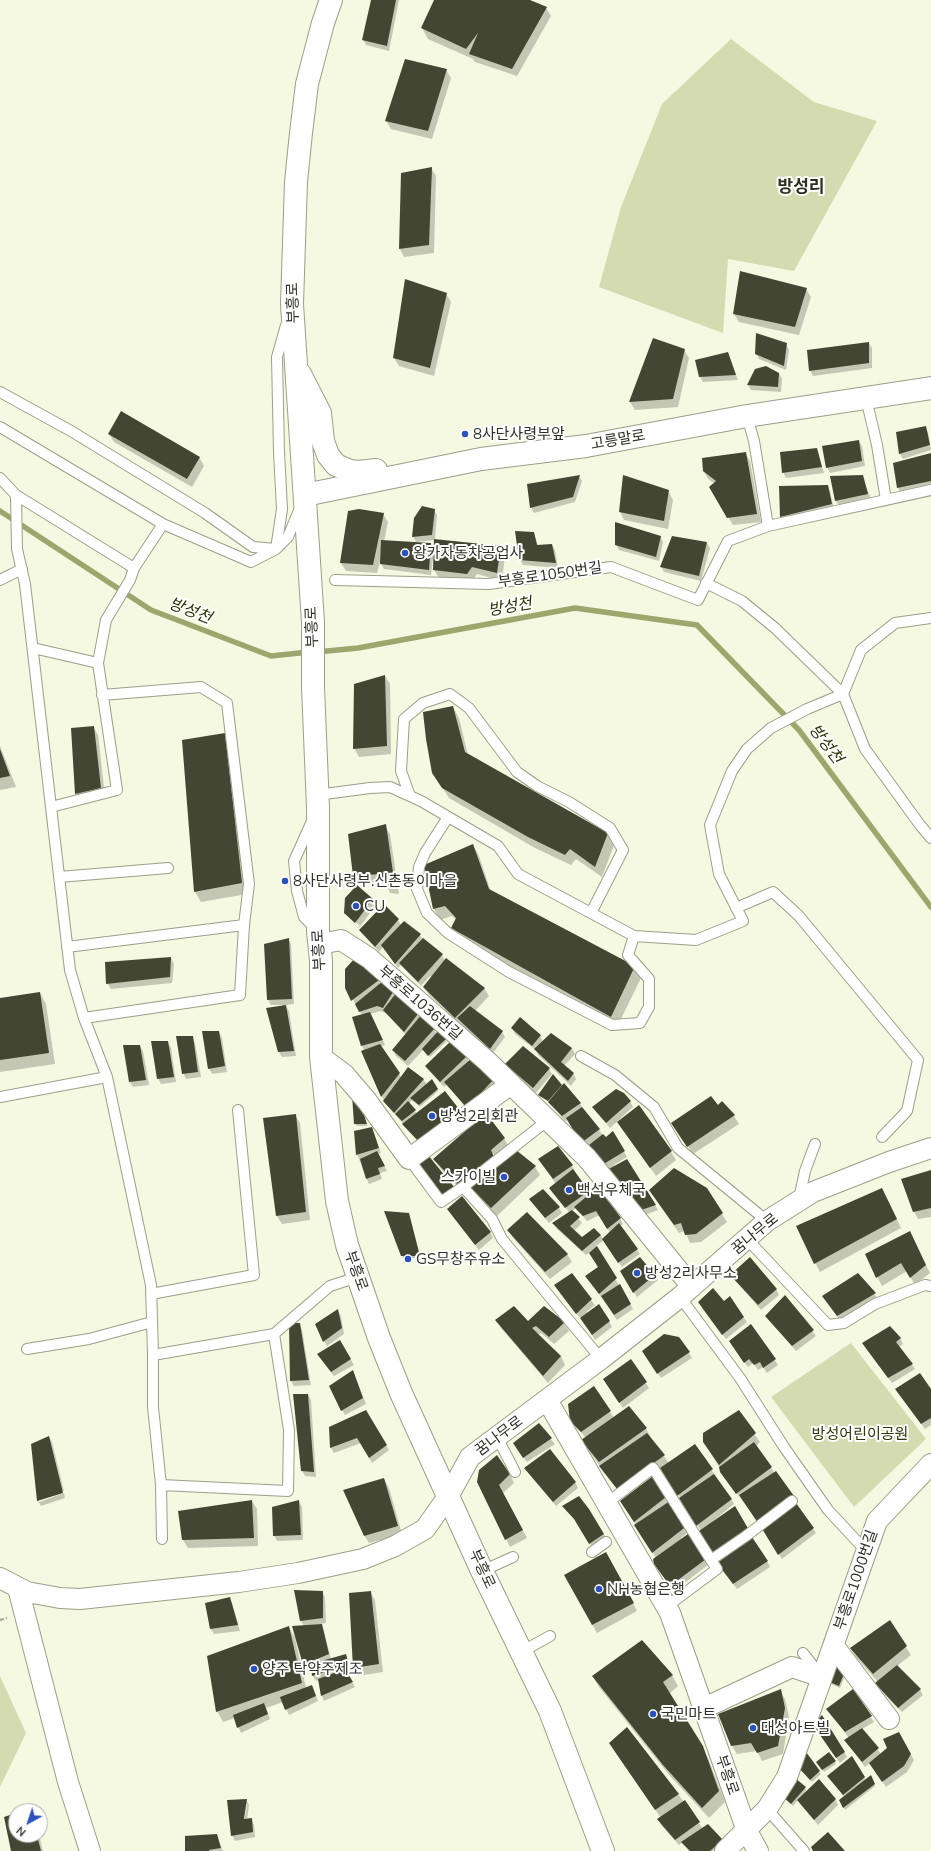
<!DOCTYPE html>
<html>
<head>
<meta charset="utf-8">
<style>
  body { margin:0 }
  #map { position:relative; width:931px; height:1851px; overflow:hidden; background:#f5f9e1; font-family:Mulish,sans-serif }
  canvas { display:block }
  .north { position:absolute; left:8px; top:1803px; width:40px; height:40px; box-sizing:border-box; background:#fff; border:1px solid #acaca9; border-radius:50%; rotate:220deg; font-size:11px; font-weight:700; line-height:16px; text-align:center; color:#2f3027 }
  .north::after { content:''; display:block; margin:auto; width:14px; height:18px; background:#2a51c0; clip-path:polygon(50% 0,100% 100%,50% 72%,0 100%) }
</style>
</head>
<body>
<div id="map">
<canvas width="931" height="1851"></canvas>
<div class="north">N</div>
</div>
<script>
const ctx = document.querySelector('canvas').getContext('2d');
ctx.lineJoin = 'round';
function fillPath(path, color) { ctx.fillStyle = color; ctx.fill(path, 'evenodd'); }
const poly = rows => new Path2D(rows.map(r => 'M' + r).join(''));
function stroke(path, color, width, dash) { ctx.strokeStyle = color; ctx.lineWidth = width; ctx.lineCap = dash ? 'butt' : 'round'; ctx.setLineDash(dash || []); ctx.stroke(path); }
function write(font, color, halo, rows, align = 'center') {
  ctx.font = font + ' Mulish,"Noto Sans KR",sans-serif'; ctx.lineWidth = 4; ctx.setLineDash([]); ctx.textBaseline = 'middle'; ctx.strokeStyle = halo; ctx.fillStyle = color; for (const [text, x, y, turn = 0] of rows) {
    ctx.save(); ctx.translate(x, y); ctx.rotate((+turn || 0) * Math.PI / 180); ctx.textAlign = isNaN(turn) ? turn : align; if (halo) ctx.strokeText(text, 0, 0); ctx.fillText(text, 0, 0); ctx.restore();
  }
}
fillPath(poly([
  [731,39,814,102,877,121,794,271,728,259,723,333,599,287,621,207,662,104],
  [851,1343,926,1439,854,1507,771,1397],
  [0,1676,26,1733,0,1787]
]), '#d4dbb1');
fillPath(poly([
  [372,0,399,0,389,51,366,45,363,40],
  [435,0,527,0,546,8,551,16,517,76,475,62,473,59,428,39,422,28],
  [446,70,451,78,432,139,391,129,386,121],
  [431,168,436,176,434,253,404,257,400,249,402,173],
  [806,289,811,297,799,335,739,322,734,314],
  [446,294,451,302,434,376,399,366,394,358],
  [869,343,872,348,872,368,813,376,810,370],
  [786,344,789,350,786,370,759,359,756,353],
  [684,350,689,358,678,407,635,410,630,402],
  [728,353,738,380,703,382,700,377],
  [779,373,782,379,781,392,751,390,748,385],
  [925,427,928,432,931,450,903,459,900,454,897,433],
  [109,434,199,457,204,466,192,487,114,442],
  [859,441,862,446,865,466,830,473,827,467],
  [817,449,824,473,786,478,783,472],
  [745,453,750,461,761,522,733,525,710,487,714,483,708,479,703,470],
  [931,454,931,487,901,493,898,488,894,463],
  [579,476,582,481,575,502,534,513,531,507],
  [862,476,871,499,839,506,836,501],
  [827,486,830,491,834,509,784,522,781,517,780,487],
  [668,491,673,500,668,529,624,520,620,511],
  [434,510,437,515,435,540,501,547,505,555,502,581,477,574,472,582,439,578,434,570,435,540,417,542,417,543,430,544,434,550,431,575,384,569,380,562,377,573,346,571,341,563,383,514,388,522,384,542,417,543,413,537],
  [534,533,538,546,552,545,555,550,558,568,523,565,520,560],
  [660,536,663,542,659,561,619,550,616,544],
  [673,537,707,543,710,548,701,581,664,572,661,566],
  [385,676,390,684,391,754,359,757,354,748],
  [453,707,459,718,468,755,608,834,614,845,602,877,576,859,571,865,535,848,449,798,440,784],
  [93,727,98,735,105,796,80,802,76,794,72,729],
  [224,734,231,745,247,894,201,902,195,892],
  [0,745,0,746,16,787,0,790],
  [385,826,390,834,399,894,390,893,385,882,359,884,354,875],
  [473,845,479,856,491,892,635,967,641,978,617,1027,459,939,453,928,456,920,452,916,440,920,434,909,425,865],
  [357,886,373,900,376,905,359,928,348,919,358,928,360,926,345,913],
  [398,920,401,925,404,922,420,935,423,940,442,955,445,961,484,988,489,996,475,1011,502,1032,505,1037,493,1053,429,995,424,987,432,978,430,976,421,986,401,965,398,968,383,947,379,952,360,930],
  [288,939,291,944,294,1004,285,1005,289,1011,296,1056,282,1057,279,1052,282,1005,271,1005,268,1000,265,944],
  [171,958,174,964,172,983,111,989,107,983],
  [378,980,381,985,394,990,434,1029,437,1034,447,1041,430,1057,424,1049,408,1066,396,1056,393,1050,406,1035,386,1013,380,1011,370,1014,385,1045,380,1047,401,1077,423,1079,427,1085,432,1081,438,1091,420,1107,412,1100,409,1104,417,1114,458,1109,461,1114,423,1147,384,1101,363,1051,364,1051,353,1018,362,1015,346,988],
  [40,993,46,1004,55,1064,0,1072,0,999],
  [512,1028,540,1036,543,1042,572,1048,575,1054,564,1066,573,1073,576,1079,571,1086,538,1055,536,1050,515,1034],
  [219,1032,222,1038,227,1072,212,1074,209,1068],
  [192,1037,195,1043,201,1077,186,1079,183,1073],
  [168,1042,171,1048,176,1082,161,1084,158,1078],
  [140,1046,143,1051,149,1085,133,1087,130,1082],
  [466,1056,469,1062,498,1083,470,1113,447,1084,444,1087,426,1066],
  [506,1065,549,1069,552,1074,536,1093,509,1070],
  [561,1086,580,1103,583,1109,606,1139,613,1132,627,1157,614,1165,615,1167,627,1160,658,1210,645,1215,589,1144,585,1147,568,1120,565,1121,549,1102,540,1095],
  [359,1100,367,1126,357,1126,355,1124],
  [630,1101,633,1107,610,1128,593,1107],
  [718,1107,734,1116,739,1124,693,1154,672,1123],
  [295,1115,300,1123,310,1220,282,1224,277,1216],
  [618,1122,671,1152,676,1160,656,1176],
  [372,1129,381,1153,378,1154,387,1171,380,1173,382,1179,369,1184,357,1154],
  [504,1138,509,1147,496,1158,493,1153,491,1154,498,1166,516,1152,535,1167,540,1175,497,1216,476,1196,472,1187,476,1184,463,1192,440,1168,434,1159],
  [558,1147,572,1166,575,1171,574,1172,590,1195,620,1219,623,1224,620,1226,640,1254,622,1267,604,1240,596,1246,633,1309,617,1320,587,1277,599,1267,590,1252,586,1255,557,1229,554,1224,570,1213,550,1189,556,1184,539,1159],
  [576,1208,587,1221,600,1215,610,1233,603,1240,601,1235,582,1239,574,1231,582,1223,572,1211],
  [931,1171,931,1217,918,1219,914,1211],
  [706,1189,727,1222,701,1242,690,1243,685,1231,679,1233,655,1198],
  [882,1189,901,1228,820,1272,797,1227],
  [530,1200,559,1208,562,1213,549,1223],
  [448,1209,490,1232,493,1238,479,1250],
  [409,1217,420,1258,403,1258,402,1255],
  [508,1230,567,1254,572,1262,550,1279,513,1238],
  [910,1232,930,1273,915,1285,907,1271,882,1286,866,1254],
  [621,1272,655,1275,658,1280,637,1297],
  [858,1274,878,1299,840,1321,827,1301],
  [571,1275,595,1305,586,1312,609,1321,612,1327,595,1340,581,1317,580,1318,558,1290],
  [731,1275,776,1289,779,1295,761,1310],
  [785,1296,816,1336,796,1351,766,1316],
  [724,1303,743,1317,747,1322,726,1339,702,1308],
  [338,1311,341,1316,344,1334,327,1346,316,1325],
  [497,1320,564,1323,569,1331,554,1344,541,1333,538,1335,561,1356,565,1365,548,1383,501,1328],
  [299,1324,302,1330,311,1385,294,1386,291,1381],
  [751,1325,778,1365,767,1373,763,1367,758,1370,753,1363,748,1367,730,1342],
  [678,1337,692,1358,661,1378,646,1356],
  [900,1338,903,1344,899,1347,915,1369,892,1383,866,1348],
  [340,1342,354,1365,334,1376,318,1355],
  [631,1360,649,1388,623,1408,607,1384],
  [353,1371,366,1404,345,1415,342,1410],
  [896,1389,931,1391,931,1425,925,1429],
  [308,1395,311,1400,316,1477,305,1476,302,1470],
  [629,1408,646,1429,651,1437,650,1438,669,1463,695,1445,734,1504,701,1531,662,1469,623,1496,587,1449,582,1440,586,1438,571,1421,610,1412,614,1418],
  [738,1411,760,1442,756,1446,816,1533,782,1559,762,1527,725,1477,704,1442],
  [366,1412,389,1450,372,1463,361,1443,334,1453,331,1448,330,1427],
  [538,1424,555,1444,527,1462,517,1449],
  [49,1437,52,1442,64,1491,39,1499,39,1502,64,1493,65,1498,41,1506,38,1501,32,1444],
  [525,1468,575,1482,578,1488,556,1506],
  [510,1474,514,1483,503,1493,527,1538,510,1547,478,1482],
  [653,1477,668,1503,690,1531,681,1538,705,1560,708,1565,674,1591,658,1569,656,1558,624,1506],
  [384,1479,389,1488,402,1534,369,1543,364,1535],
  [252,1501,257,1509,258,1546,188,1548,183,1540],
  [299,1501,302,1507,303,1540,277,1541,274,1535],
  [588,1509,607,1539,593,1549,577,1521],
  [606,1553,637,1611,597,1633,565,1575],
  [767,1561,770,1567,737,1589,721,1568],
  [322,1592,325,1597,326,1623,320,1624,324,1631,331,1659,345,1655,351,1670,346,1672,355,1687,324,1701,322,1696,319,1680,316,1681,313,1676,312,1668,307,1670,304,1664,304,1626,301,1621],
  [370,1592,375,1600,383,1672,358,1676,354,1668,350,1594],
  [229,1598,232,1603,240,1631,214,1634,211,1629,207,1604],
  [889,1622,911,1655,897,1666,920,1690,923,1695,902,1712,879,1689,876,1684,878,1682,856,1657,851,1649],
  [289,1627,295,1638,306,1688,312,1686,318,1701,289,1715,283,1702,266,1708,270,1719,241,1733,235,1718,223,1722,217,1711],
  [846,1673,840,1688,829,1683],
  [672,1675,678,1686,669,1694,708,1758,725,1802,709,1818,670,1776,599,1687,593,1676],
  [780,1691,785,1699,789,1717,783,1754,762,1761,757,1751,737,1754,732,1746],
  [853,1691,874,1722,862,1729,881,1754,888,1748,898,1733,914,1760,907,1772,886,1787,870,1763,865,1767,849,1745,849,1738,827,1709],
  [818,1731,844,1752,847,1757,840,1763],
  [615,1752,678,1794,703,1829,722,1841,719,1851,689,1851,683,1842,679,1845,661,1825,658,1819,661,1818],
  [852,1757,866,1781,871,1777,875,1786,845,1810,840,1800,844,1797,829,1776],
  [835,1762,836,1764,824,1772,819,1764],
  [800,1769,819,1772,821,1774,812,1782],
  [805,1787,806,1790,804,1795,835,1799,838,1805,818,1825,798,1800,793,1806,786,1799],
  [246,1800,249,1805,247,1820,251,1819,254,1825,255,1837,235,1841,232,1835],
  [245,1804,247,1804,244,1824,242,1823],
  [16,1814,16,1835,39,1835,43,1851,12,1851],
  [216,1835,223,1851,186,1851]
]), '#0003');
stroke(poly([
  [0,511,151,610,271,656,309,652],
  [317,652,358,648,575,608,697,625,799,730,931,907]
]), '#9da66d', 5.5);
fillPath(poly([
  [371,0,396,0,387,46,362,40],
  [434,0,530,0,547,7,512,69,469,54,478,33,466,49,421,28],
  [405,59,447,69,428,131,385,121],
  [432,167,429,245,399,249,401,173],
  [740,271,807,288,795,327,733,314],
  [405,279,447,293,430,368,393,358],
  [756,333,787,343,784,366,755,354],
  [653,338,685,349,673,399,629,402],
  [869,342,869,363,809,371,807,350],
  [728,352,736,375,699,377,695,360],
  [766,366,779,373,778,387,747,385,755,369],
  [121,411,200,457,187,479,108,434],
  [926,426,930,445,899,454,896,432],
  [859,440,862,461,826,468,822,446],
  [817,448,822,467,782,473,780,452],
  [746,452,757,514,727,518,709,487,716,481,703,471,702,458],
  [931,453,931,481,897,488,893,463],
  [580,475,573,497,530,508,527,484],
  [623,475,669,490,664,521,619,512],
  [863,475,868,494,835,501,830,476],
  [828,485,832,504,780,517,779,486],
  [422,506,435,509,432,535,412,537,414,518],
  [359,509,384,513,373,565,340,563,348,511],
  [615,522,661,536,656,557,615,545],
  [515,531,534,532,537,545,552,544,556,563,519,560],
  [672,536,707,542,699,576,660,567],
  [434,539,501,546,497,573,472,567,467,574,433,570],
  [381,540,431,543,429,570,380,564],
  [385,675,387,746,353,749,354,684],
  [453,706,465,752,608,833,595,867,570,849,565,855,528,837,442,788,432,773,426,739,423,712],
  [94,726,101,788,75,794,71,728],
  [225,733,242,883,194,892,182,740],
  [0,749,10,776,0,778],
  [386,824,395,886,385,885,381,874,353,876,348,834],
  [473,844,489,889,635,966,611,1017,451,928,456,918,445,906,433,909,424,865],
  [357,885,373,899,355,923,344,913,345,898],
  [384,904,399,919,375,947,359,930],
  [404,921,421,934,395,964,381,945],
  [289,938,292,999,267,1000,264,944],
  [423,938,443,954,418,982,399,963],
  [171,957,170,977,106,984,105,962],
  [356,957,379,980,351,1001,345,988,345,969],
  [446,958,485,988,455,1018,423,987],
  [383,981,395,989,383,1008,377,1006,359,1012,355,1004],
  [40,992,49,1053,0,1060,0,998],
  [397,992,421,1010,404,1032,383,1010],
  [286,1005,294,1051,278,1052,266,1008],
  [470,1006,503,1031,490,1049,457,1018],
  [370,1012,383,1040,361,1046,352,1017],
  [422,1014,435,1028,405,1061,392,1050],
  [520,1017,541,1035,532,1046,511,1028],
  [439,1030,447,1038,428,1056,422,1049],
  [202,1031,219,1031,225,1066,208,1069],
  [551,1033,572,1048,561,1062,574,1073,568,1081,534,1049],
  [176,1036,193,1036,198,1072,182,1074],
  [452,1040,467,1056,440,1082,425,1066],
  [151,1041,168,1041,174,1077,157,1079],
  [380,1044,400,1073,381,1097,361,1051],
  [123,1045,140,1045,146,1080,129,1082],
  [523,1046,550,1068,533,1088,505,1064],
  [471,1059,496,1077,467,1108,444,1082],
  [408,1067,424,1079,394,1113,383,1101],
  [553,1074,562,1085,548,1101,538,1095],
  [432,1079,438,1089,419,1105,410,1098],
  [564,1083,581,1103,562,1116,548,1102],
  [616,1089,624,1093,631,1101,606,1123,592,1107],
  [445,1091,459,1109,419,1142,402,1124],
  [352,1095,358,1096,367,1124,354,1124],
  [711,1096,718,1105,722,1101,735,1115,687,1147,671,1123],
  [408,1101,416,1110,402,1121,395,1114],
  [639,1105,672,1151,650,1168,617,1122],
  [582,1107,600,1129,581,1143,566,1118],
  [486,1113,505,1138,491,1150,494,1157,457,1184,433,1159],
  [296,1114,306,1212,276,1216,263,1118],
  [372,1127,379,1148,356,1155,354,1131],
  [613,1131,625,1151,602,1165,589,1145,603,1134,606,1137],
  [558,1146,573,1165,553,1179,538,1159],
  [516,1150,536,1166,491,1208,470,1187],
  [377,1151,385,1166,378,1168,380,1174,366,1179,360,1159],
  [428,1155,455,1188,440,1196,416,1162],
  [627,1159,656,1205,641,1210,634,1199,628,1199,607,1170],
  [674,1168,707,1188,723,1213,696,1234,685,1235,681,1223,674,1225,649,1190],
  [573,1169,589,1191,565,1208,549,1188],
  [931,1170,931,1208,913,1212,901,1179],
  [598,1187,621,1218,607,1229,596,1211,583,1216,574,1207],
  [882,1188,897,1219,814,1264,796,1226],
  [543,1189,560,1207,545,1218,529,1199],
  [462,1196,491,1232,475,1245,447,1209],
  [572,1210,580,1217,570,1226,582,1237,594,1228,601,1235,582,1251,552,1223],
  [384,1211,409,1213,420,1256,401,1256],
  [527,1212,568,1254,545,1272,507,1230],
  [619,1223,638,1249,618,1263,602,1239],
  [910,1231,926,1265,910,1278,901,1263,876,1278,865,1254],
  [597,1246,617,1278,599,1294,585,1276,598,1267,589,1253],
  [640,1257,655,1275,633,1293,620,1271],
  [750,1257,777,1289,758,1305,730,1275],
  [572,1273,592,1299,576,1314,554,1285],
  [858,1273,876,1293,837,1316,822,1296],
  [620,1284,631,1304,614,1315,601,1296],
  [713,1288,724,1301,730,1296,744,1317,722,1335,698,1302],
  [785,1295,814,1330,792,1346,765,1316],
  [599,1304,610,1321,592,1335,580,1318],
  [514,1306,528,1321,544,1306,565,1322,549,1337,536,1326,532,1328,561,1356,543,1376,495,1320],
  [338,1309,342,1328,323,1342,315,1324],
  [289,1323,300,1323,309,1380,290,1381],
  [751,1324,776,1359,763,1368,760,1362,754,1365,749,1359,744,1363,729,1341],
  [890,1326,901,1338,896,1342,913,1364,888,1378,862,1343],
  [664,1334,679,1337,690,1352,657,1374,642,1351],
  [340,1340,351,1359,331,1372,317,1354],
  [631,1359,647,1382,619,1403,603,1379],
  [353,1370,363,1398,341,1411,329,1386],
  [920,1373,931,1389,931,1418,921,1424,895,1389],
  [594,1386,611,1411,581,1432,570,1421,568,1404],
  [293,1394,308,1394,314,1472,301,1471],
  [629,1406,647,1428,599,1462,581,1440],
  [366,1410,387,1445,369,1458,357,1438,330,1448,329,1427],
  [739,1410,756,1433,719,1465,703,1442,703,1433],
  [539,1423,552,1438,523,1458,513,1443],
  [647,1433,665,1455,617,1489,599,1466],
  [49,1436,63,1493,37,1501,31,1444],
  [754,1442,772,1467,736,1494,720,1472,719,1467],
  [695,1444,713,1469,677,1496,660,1468],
  [550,1449,576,1482,553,1502,524,1468],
  [497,1455,510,1474,499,1485,523,1530,505,1540,477,1482,479,1470],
  [776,1471,794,1496,758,1523,739,1495],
  [714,1474,732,1499,696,1526,679,1498],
  [653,1476,666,1497,634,1522,620,1501],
  [384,1478,398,1526,364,1536,343,1490],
  [579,1496,589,1509,604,1534,589,1544,574,1519,562,1506],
  [252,1500,254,1538,182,1540,178,1511],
  [299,1500,301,1535,273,1536,272,1507],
  [670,1501,688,1525,652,1553,634,1525],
  [796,1503,814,1528,778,1555,761,1527],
  [735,1506,749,1530,713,1553,699,1531],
  [688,1534,706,1559,670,1586,654,1564,653,1559],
  [752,1537,768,1561,733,1584,717,1563],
  [606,1552,634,1603,592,1625,564,1575],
  [294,1590,323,1591,323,1618,300,1621],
  [371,1591,379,1664,353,1668,349,1593],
  [230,1597,238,1625,210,1629,205,1603],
  [890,1620,907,1646,873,1674,850,1648],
  [322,1624,329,1654,303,1665,292,1626],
  [289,1626,302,1683,216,1712,207,1656],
  [642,1640,673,1675,663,1682,703,1746,719,1791,702,1808,663,1765,592,1676],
  [346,1654,349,1665,312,1676,311,1664],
  [832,1664,846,1669,839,1686,827,1681],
  [897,1665,921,1689,898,1708,875,1683],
  [345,1669,353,1682,321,1696,318,1679],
  [312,1685,316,1696,285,1710,280,1697],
  [781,1689,785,1708,778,1746,757,1753,751,1743,731,1746,718,1714],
  [853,1689,872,1716,845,1732,826,1709],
  [264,1703,268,1714,237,1728,233,1715],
  [822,1715,845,1752,836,1758,813,1725],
  [627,1727,679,1794,655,1810,609,1743],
  [862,1728,879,1748,862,1762,844,1740],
  [899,1732,911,1754,904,1766,882,1782,869,1763,887,1748,883,1739],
  [806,1752,820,1771,810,1780,798,1767],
  [829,1752,836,1761,822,1770,816,1762],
  [852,1756,865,1777,843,1795,827,1776],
  [871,1775,875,1784,843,1808,839,1800],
  [795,1778,806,1787,791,1804,783,1797],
  [819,1779,836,1799,814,1820,797,1800],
  [247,1799,244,1819,252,1818,253,1832,231,1836,227,1800],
  [685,1800,700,1822,675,1840,657,1819],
  [16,1813,16,1835,37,1835,41,1851,11,1851,4,1817],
  [708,1824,723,1840,710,1851,690,1851,681,1842],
  [828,1832,845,1851,813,1851,811,1847],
  [217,1834,221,1848,209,1850,209,1851,185,1851,185,1836]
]), '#434632');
const lane = poly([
  [0,392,71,431,205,513,253,547,276,549],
  [866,398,877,445,886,500],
  [747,416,754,441,768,526],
  [0,427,163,524,251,562,276,549,288,537,300,508],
  [0,478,16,495,17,549,25,584,70,970,84,1018,107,1077,151,1285,153,1355],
  [16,495,134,568],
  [276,549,282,509,279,452,277,357,286,325],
  [0,580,22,569],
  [335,580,489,584,611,567,698,600,728,541,768,526,931,490],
  [706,583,742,601,775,628,843,694,865,749,920,825,931,838],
  [33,648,98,663,117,790,51,807],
  [98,663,106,620,130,580,134,568,163,524],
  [317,795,370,788,390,787,421,801,498,846,518,874,634,936,696,940,743,921,719,874,710,825,732,771,747,749,771,728,807,709,843,694,861,650,895,623,931,618],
  [410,796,401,771,404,719,423,703,450,694,469,708,517,772,537,786,569,802,610,828,623,850,591,913],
  [448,817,425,853,419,867,417,889,427,913,448,933,509,972,612,1025,640,1023,649,1007,649,979,628,955,634,936],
  [312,821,294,861,297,891,304,917,316,929],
  [59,877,168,868],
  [736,908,773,892,799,916,918,1060,907,1111,882,1137],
  [67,947,244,925],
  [84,1018,240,995,244,925,249,884,227,703,201,687,102,695],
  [581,1056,615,1075,654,1107,678,1148,767,1221],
  [0,1097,107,1077],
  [409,1159,441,1202,463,1187,548,1120],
  [463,1187,492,1219,502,1239,601,1359],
  [799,1199,805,1171,815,1144],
  [747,1239,828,1325,844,1323,875,1304,925,1285,931,1286],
  [151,1294,254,1275,238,1110],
  [680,1297,740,1378,784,1447,828,1510,867,1552],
  [274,1334,289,1430,288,1491,161,1485,153,1407,153,1355,274,1334,330,1286,358,1277],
  [27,1349,89,1339,152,1322],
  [497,1437,515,1472],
  [161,1485,162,1539],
  [607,1503,653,1468,711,1560,717,1569,666,1607],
  [592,1552,606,1542],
  [711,1560,746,1536,792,1501],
  [482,1571,513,1557],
  [521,1652,550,1636],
  [803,1653,819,1673],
  [767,1809,804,1851]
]);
const street = poly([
  [320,944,341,940,369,958,488,1062,587,1158,692,1287],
  [321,1057,344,1074,367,1101,409,1159,511,1084],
  [547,1400,670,1613,747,1831,758,1851],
  [0,1578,27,1592,60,1598,80,1599,239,1582,298,1573,363,1559,395,1546,425,1529,449,1495,470,1457,601,1359,680,1297,767,1221,813,1192,889,1162,931,1148],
  [18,1588,68,1782,90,1851],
  [834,1646,889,1719],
  [704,1708,792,1667,822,1677],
  [725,1851,767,1809,787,1777,877,1521,931,1464]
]);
const secondary = poly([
  [331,0,323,23,307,84,301,133,296,182,292,304,313,622,313,687,318,808,318,931,321,961,321,1057,337,1201,347,1245,379,1338,401,1393,482,1571,550,1711,603,1851],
  [300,374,320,413,323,441,328,455,336,465,350,471,358,472,376,470],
  [305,495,481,459,586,446,747,416,931,388]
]);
stroke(lane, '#9b9f88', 12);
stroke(street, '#9b9f88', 22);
stroke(secondary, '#9b9f88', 24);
stroke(poly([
  [0,1620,7,1618]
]), '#abae9c', 2.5, [4, 2]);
stroke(lane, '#fff', 10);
stroke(street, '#fff', 20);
stroke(secondary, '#fff', 22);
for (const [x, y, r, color] of [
  [465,434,4,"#2a51c0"],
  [405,553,4,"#2a51c0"],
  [285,881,4,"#2a51c0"],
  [356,906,4,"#2a51c0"],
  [432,1116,4,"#2a51c0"],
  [504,1177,4,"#2a51c0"],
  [569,1190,4,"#2a51c0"],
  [408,1259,4,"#2a51c0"],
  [637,1273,4,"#2a51c0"],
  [599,1589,4,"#2a51c0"],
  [254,1669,4,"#2a51c0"],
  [653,1714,4,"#2a51c0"],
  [753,1728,4,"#2a51c0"]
]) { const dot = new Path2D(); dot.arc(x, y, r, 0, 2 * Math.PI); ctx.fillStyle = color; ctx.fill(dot); stroke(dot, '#fff', 1.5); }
write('15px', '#2f3027', '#fff', [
  ["부흥로",293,303,-91],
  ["고릉말로",618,440,-10],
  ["부흥로1050번길",550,575,-8],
  ["부흥로",312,627,-92],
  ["부흥로",319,950,-93],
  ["부흥로1036번길",420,1003,41],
  ["꿈나무로",755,1234,-39],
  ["부흥로",356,1271,70],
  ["꿈나무로",499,1436,-37],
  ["부흥로",482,1569,65],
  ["부흥로1000번길",856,1580,-71],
  ["부흥로",727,1775,71]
]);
write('15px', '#2f3027', '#fff', [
  ["8사단사령부앞",473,434],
  ["왕카자동차공업사",413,553],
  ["8사단사령부.신촌동이마을",293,881],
  ["CU",364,906],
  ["방성2리회관",440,1116],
  ["스카이빌",496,1177,"right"],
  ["백석우체국",577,1190],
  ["GS무창주유소",416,1259],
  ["방성2리사무소",645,1273],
  ["NH농협은행",607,1589],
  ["양주 탁약주제조",262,1669],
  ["국민마트",661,1714],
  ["대성아트빌",761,1728]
], 'left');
write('15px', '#313608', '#fff', [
  ["방성어린이공원",860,1434]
]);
write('italic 16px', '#2d3103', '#fff', [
  ["방성천",510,607,-10],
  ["방성천",190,611,21],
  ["방성천",826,744,53]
]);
write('bold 17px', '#2e301e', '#fff', [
  ["방성리",801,187]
]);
</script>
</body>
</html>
